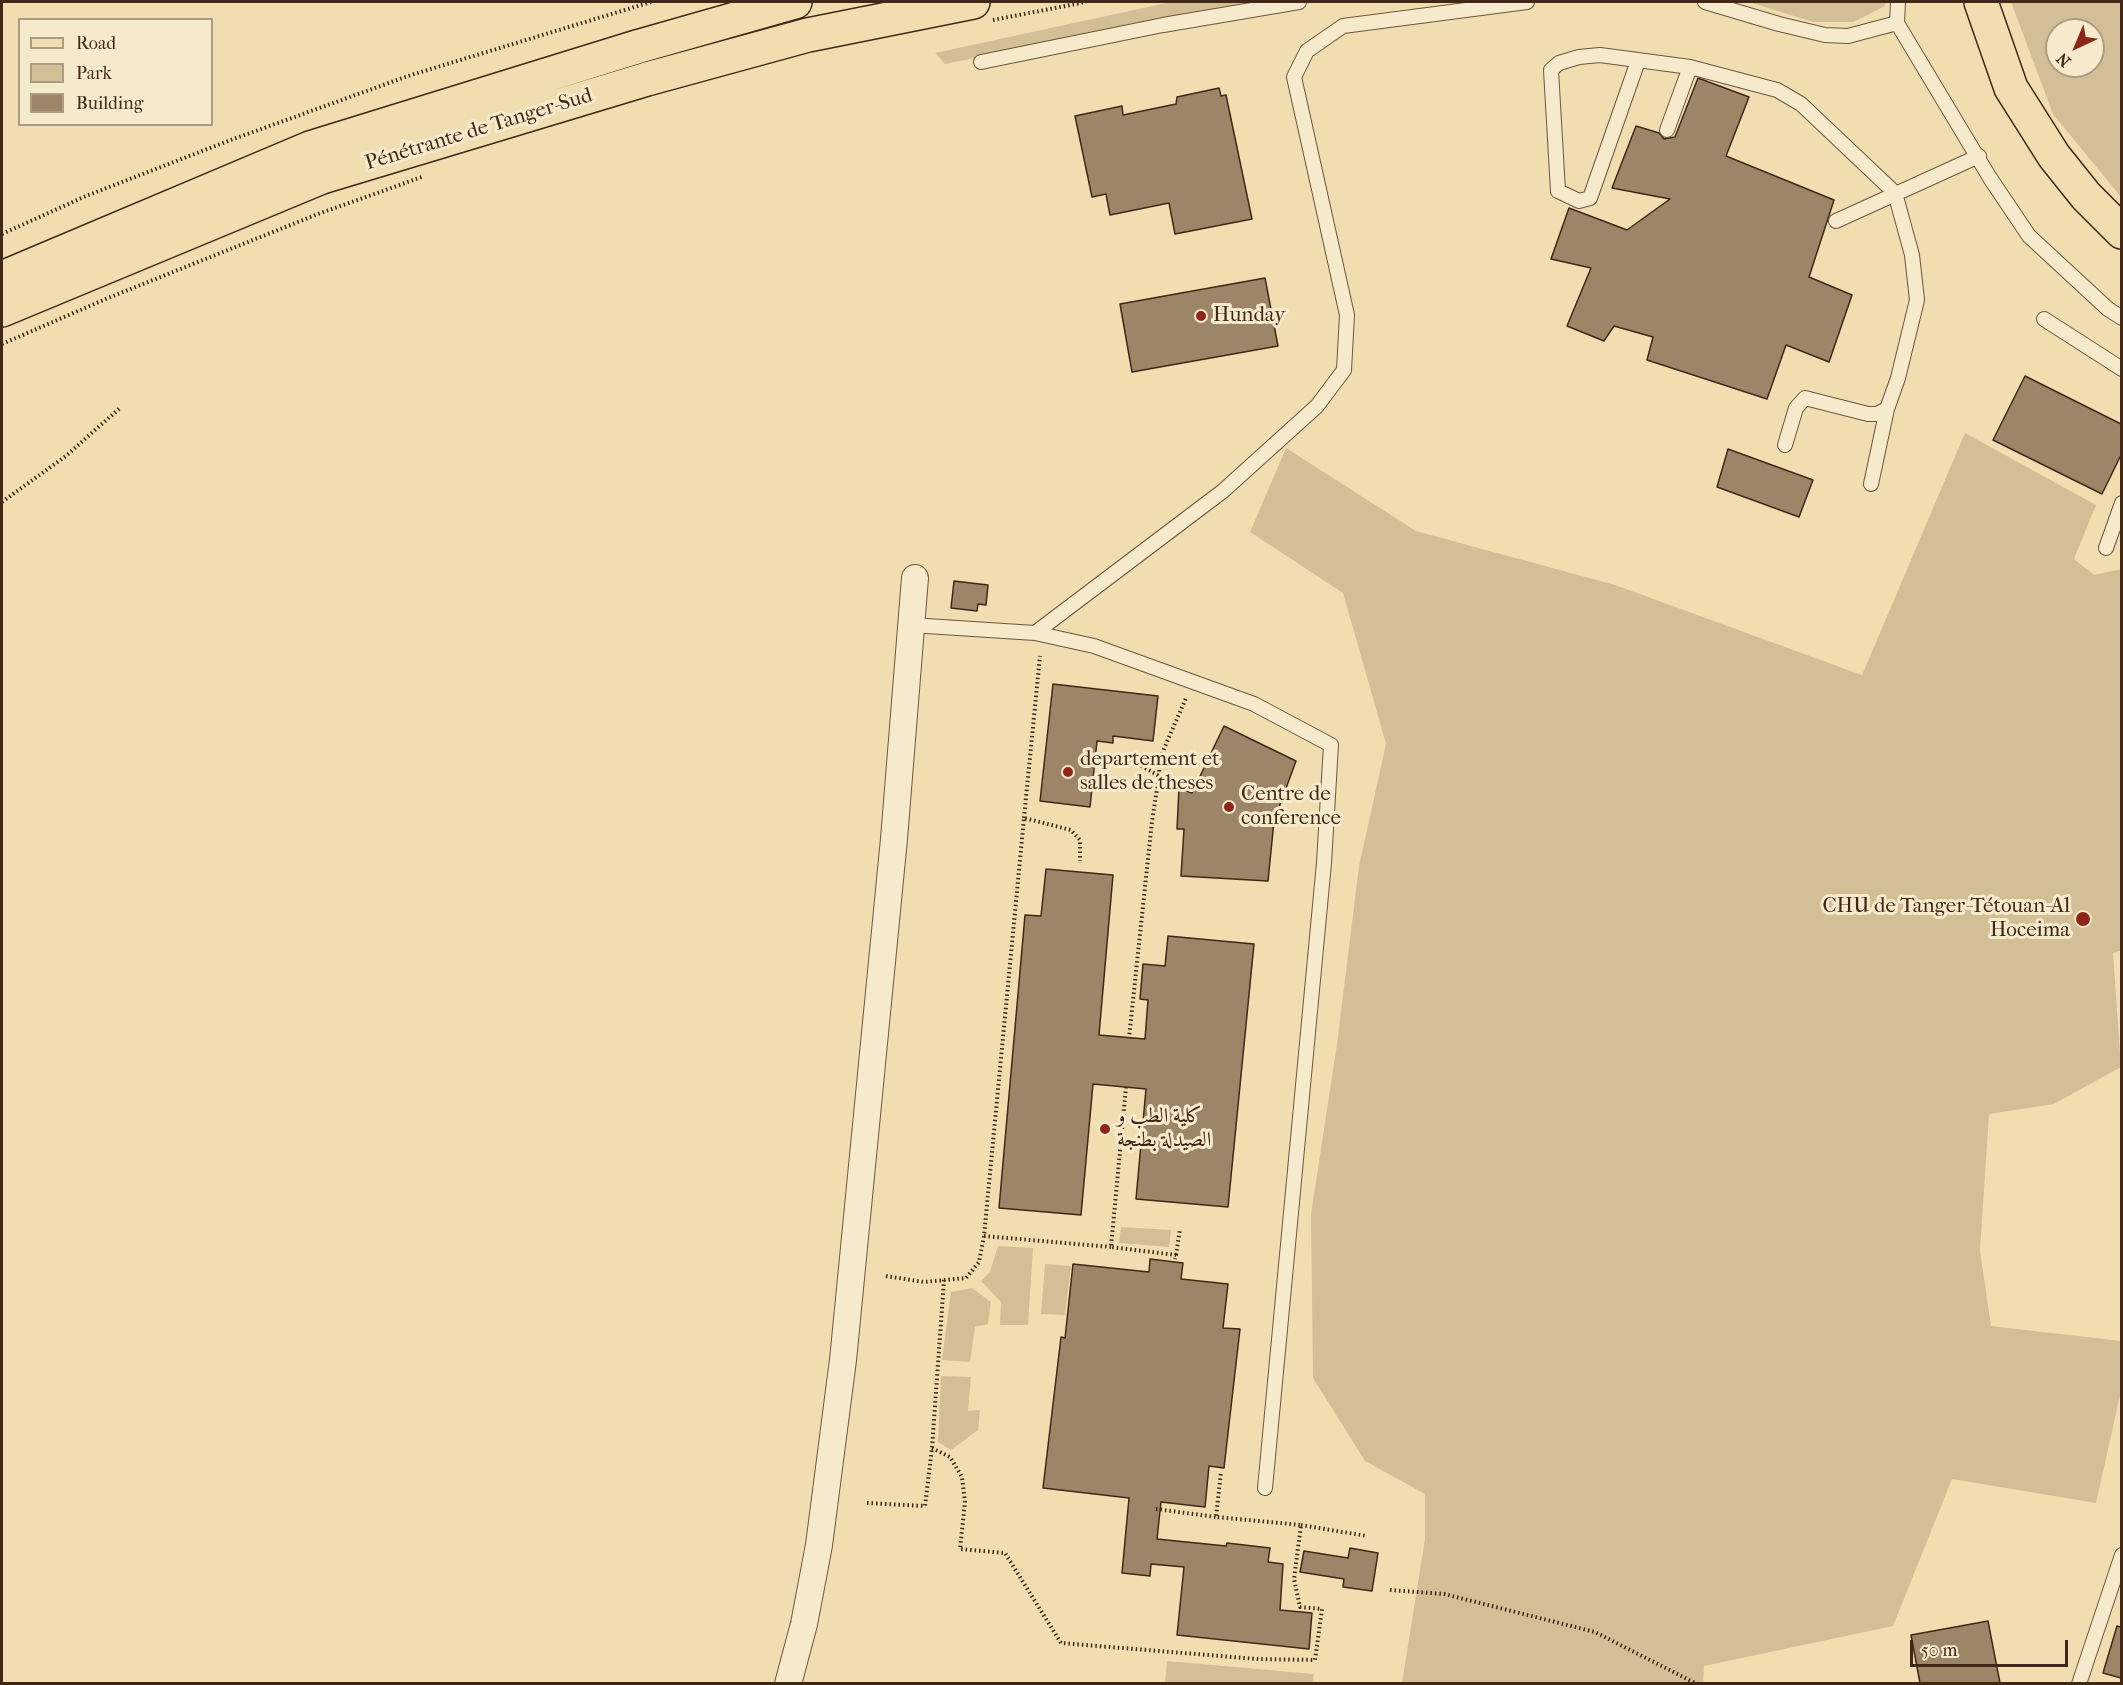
<!DOCTYPE html>
<html>
<head>
<meta charset="utf-8">
<style>
  body { margin:0 }
  #map { position:relative; width:2123px; height:1685px; overflow:hidden; background:#f1deb0; font-family:"IM FELL French Canon",serif }
  canvas { display:block }
  .frame { position:absolute; inset:0; border:3px solid #402718; pointer-events:none }
  .legend { position:absolute; left:18px; top:18px; width:195px; height:108px; box-sizing:border-box; background:#f6eacc; border:2px solid #ad9c84; margin:0; padding:8px 10px; list-style:none; font-size:18px; color:#402718 }
  .legend li { display:flex; align-items:center; gap:12px; height:30px }
  .legend b { width:30px; border:2px solid #ad9c84 }
  .north { position:absolute; left:2045px; top:18px; width:60px; height:60px; box-sizing:border-box; background:#f6eacc; border:2px solid #ad9c84; border-radius:50%; rotate:224deg; font-size:16px; font-weight:700; line-height:24px; text-align:center; color:#402718 }
  .north::after { content:''; display:block; margin:auto; width:21px; height:27px; background:#8f2418; clip-path:polygon(50% 0,100% 100%,50% 72%,0 100%) }
  .scale { position:absolute; left:1910px; top:1640px; width:158px; height:27px; box-sizing:border-box; border:3px solid #402718; border-top:0; padding-left:8px; font-size:18px; line-height:21px; white-space:nowrap; color:#402718; -webkit-text-stroke:4px #f6eacc; paint-order:stroke }
</style>
</head>
<body>
<div id="map">
<canvas width="2123" height="1685"></canvas>
<div class="frame"></div>
<ul class="legend">
<li><b style="height:8px;background:#f1deb0"></b>Road</li>
<li><b style="height:16px;background:#d3bf96"></b>Park</li>
<li><b style="height:16px;background:#9c8667"></b>Building</li>
</ul>
<div class="north">N</div>
<div class="scale">50 m</div>
</div>
<script>
const ctx = document.querySelector('canvas').getContext('2d');
ctx.lineJoin = 'round';
function fillPath(path, color) { ctx.fillStyle = color; ctx.fill(path, 'evenodd'); }
const poly = rows => new Path2D(rows.map(r => 'M' + r).join(''));
function stroke(path, color, width, dash) { ctx.strokeStyle = color; ctx.lineWidth = width; ctx.lineCap = dash ? 'butt' : 'round'; ctx.setLineDash(dash || []); ctx.stroke(path); }
function write(font, color, halo, rows, align = 'center') {
  ctx.font = font + ' "IM FELL French Canon",Amiri,serif'; ctx.lineWidth = 6; ctx.setLineDash([]); ctx.textBaseline = 'middle'; ctx.strokeStyle = halo; ctx.fillStyle = color; for (const [text, x, y, turn = 0] of rows) {
    ctx.save(); ctx.translate(x, y); ctx.rotate((+turn || 0) * Math.PI / 180); ctx.textAlign = isNaN(turn) ? turn : align; if (halo) ctx.strokeText(text, 0, 0); ctx.fillText(text, 0, 0); ctx.restore();
  }
}
fillPath(poly([
  [1171,2,1249,2,945,64,935,53],
  [1749,2,1886,2,1885,6,1854,22,1813,22],
  [2011,2,2121,2,2121,197,2053,114],
  [2057,30,2093,30,2093,66,2057,66],
  [1965,433,2096,505,2074,559,2094,575,2121,569,2122,950,2113,953,2121,1067,2054,1104,1989,1114,1980,1251,1991,1326,2121,1341,2121,1391,2096,1503,1952,1479,1893,1626,1704,1666,1703,1683,1402,1683,1425,1539,1425,1494,1365,1461,1313,1378,1311,1214,1337,1044,1359,866,1386,744,1343,593,1250,532,1286,448,1416,531,1615,585,1862,675],
  [1121,1227,1171,1230,1169,1247,1119,1243],
  [998,1246,1033,1248,1028,1325,1000,1325,1001,1302,981,1281,990,1272],
  [1045,1264,1071,1266,1065,1315,1041,1314],
  [972,1288,991,1302,988,1324,975,1327,970,1362,942,1360,951,1292],
  [941,1376,971,1377,968,1411,980,1410,978,1430,951,1450,938,1442],
  [1167,1661,1314,1674,1313,1683,1165,1683]
]), '#d3bf96');
const building = poly([
  [1698,78,1749,97,1726,156,1834,200,1809,277,1852,295,1829,362,1786,345,1767,399,1647,360,1653,337,1614,326,1604,341,1567,326,1591,268,1551,259,1569,208,1627,230,1670,199,1612,188,1636,126,1659,133,1664,139,1675,137,1698,78],
  [1219,88,1221,96,1226,95,1252,219,1175,234,1169,203,1110,215,1106,194,1092,197,1075,116,1122,106,1123,115,1176,104,1177,97,1219,88],
  [1265,278,1278,346,1132,372,1120,304,1265,278],
  [2025,376,2121,424,2121,455,2102,494,1993,440,2025,376],
  [1728,449,1813,480,1799,517,1717,487,1728,449],
  [954,581,988,585,986,605,978,604,977,611,951,608,954,581],
  [1053,684,1158,696,1153,741,1113,736,1113,743,1097,741,1090,807,1040,801,1053,684],
  [1224,726,1296,761,1274,821,1268,881,1181,876,1184,829,1177,829,1179,788,1192,793,1224,726],
  [1046,869,1113,875,1099,1035,1145,1039,1148,1000,1140,999,1143,964,1165,966,1168,936,1254,944,1228,1207,1136,1199,1146,1089,1093,1084,1081,1215,999,1208,1025,915,1041,916,1046,869],
  [1150,1259,1183,1263,1181,1279,1228,1284,1223,1328,1240,1329,1224,1468,1209,1466,1205,1507,1161,1502,1157,1539,1226,1546,1227,1543,1270,1548,1268,1562,1283,1564,1280,1610,1312,1613,1309,1649,1177,1635,1184,1567,1151,1564,1150,1576,1122,1573,1129,1498,1043,1488,1061,1337,1065,1338,1073,1264,1149,1272,1150,1259],
  [1350,1548,1378,1553,1372,1591,1343,1587,1344,1579,1300,1572,1304,1551,1348,1558,1350,1548],
  [1988,1621,2000,1683,1920,1683,1911,1635,1988,1621],
  [2117,1626,2121,1627,2121,1678,2103,1673,2117,1626]
]);
fillPath(building, '#9c8667');
stroke(building, '#402718', 1.5);
const service = poly([
  [1705,2,1779,24,1825,35,1848,36,1897,23],
  [1898,2,1897,23,1990,178,2029,236,2108,309,2122,318],
  [1638,61,1590,198,1579,201,1558,191,1551,70,1559,63,1579,57,1600,55,1690,67,1777,90,1801,104,1895,193,1912,255,1917,300,1898,378,1887,409,1877,414,1868,414,1805,398,1796,408,1785,445],
  [981,62,1163,25,1299,2],
  [1667,130,1690,67],
  [1836,221,1979,156],
  [2044,319,2122,369],
  [1871,484,1887,409],
  [2106,548,2122,503],
  [911,625,1035,633,1094,646,1254,704,1331,745,1324,863,1265,1488],
  [1035,633,1223,491,1317,406,1344,370,1347,315,1294,77,1307,51,1343,26,1527,2],
  [2079,1684,2122,1555]
]);
const minor = poly([
  [788,1684,804,1624,819,1545,843,1360,894,839,915,578]
]);
const primary = poly([
  [1981,2,2011,88,2054,156,2086,196,2122,232]
]);
const trunk = poly([
  [2,278,310,148,640,46,795,2],
  [2,310,322,177,647,79,808,35,973,2]
]);
stroke(service, '#6c553e', 16);
stroke(minor, '#6c553e', 28);
stroke(primary, '#402718', 36);
stroke(trunk, '#402718', 36);
stroke(poly([
  [993,20,1086,2],
  [2,234,86,196,228,141,411,75,651,2],
  [2,344,108,298,318,214,422,177],
  [2,502,66,456,121,407],
  [1102,758,1135,762,1159,776,1152,821,1129,1038],
  [1159,776,1160,758,1186,698],
  [1024,818,1040,656],
  [1126,1087,1111,1247,1176,1255,1175,1259],
  [984,1236,1111,1247],
  [1176,1255,1180,1229],
  [886,1276,924,1282,966,1278,979,1262,984,1236,1024,818,1071,830,1080,840,1080,861],
  [932,1448,950,1457,962,1477,965,1502,960,1549,1005,1553,1061,1643,1257,1659,1315,1660,1322,1609,1300,1607,1294,1579,1301,1525,1216,1517,1221,1472],
  [867,1503,925,1506,932,1448,944,1280],
  [1156,1509,1216,1517],
  [1301,1525,1367,1536],
  [1390,1590,1444,1594,1595,1632,1697,1684]
]), '#402718', 4, [1.5, 3]);
stroke(service, '#f6eacc', 14);
stroke(minor, '#f6eacc', 26);
stroke(primary, '#f1deb0', 33);
stroke(trunk, '#f1deb0', 33);
for (const [x, y, r, color] of [
  [1201,316,6,"#8f2418"],
  [1068,772,6,"#8f2418"],
  [1229,807,6,"#8f2418"],
  [2083,919,8,"#8f2418"],
  [1105,1129,6,"#8f2418"]
]) { const dot = new Path2D(); dot.arc(x, y, r, 0, 2 * Math.PI); ctx.fillStyle = color; ctx.fill(dot); stroke(dot, '#f6eacc', 2); }
write('21px', '#402718', '#f6eacc', [
  ["Pénétrante de Tanger-Sud",479,130,-17]
]);
write('21px', '#402718', '#f6eacc', [
  ["Hunday",1213,316],
  ["departement et",1080,760],
  ["salles de theses",1080,784],
  ["Centre de",1241,795],
  ["conference",1241,819],
  ["CHU de Tanger-Tétouan-Al",2070,907,"right"],
  ["Hoceima",2070,931,"right"],
  ["كلية الطب و",1117,1117],
  ["الصيدلة بطنجة",1117,1141]
], 'left');
</script>
</body>
</html>
